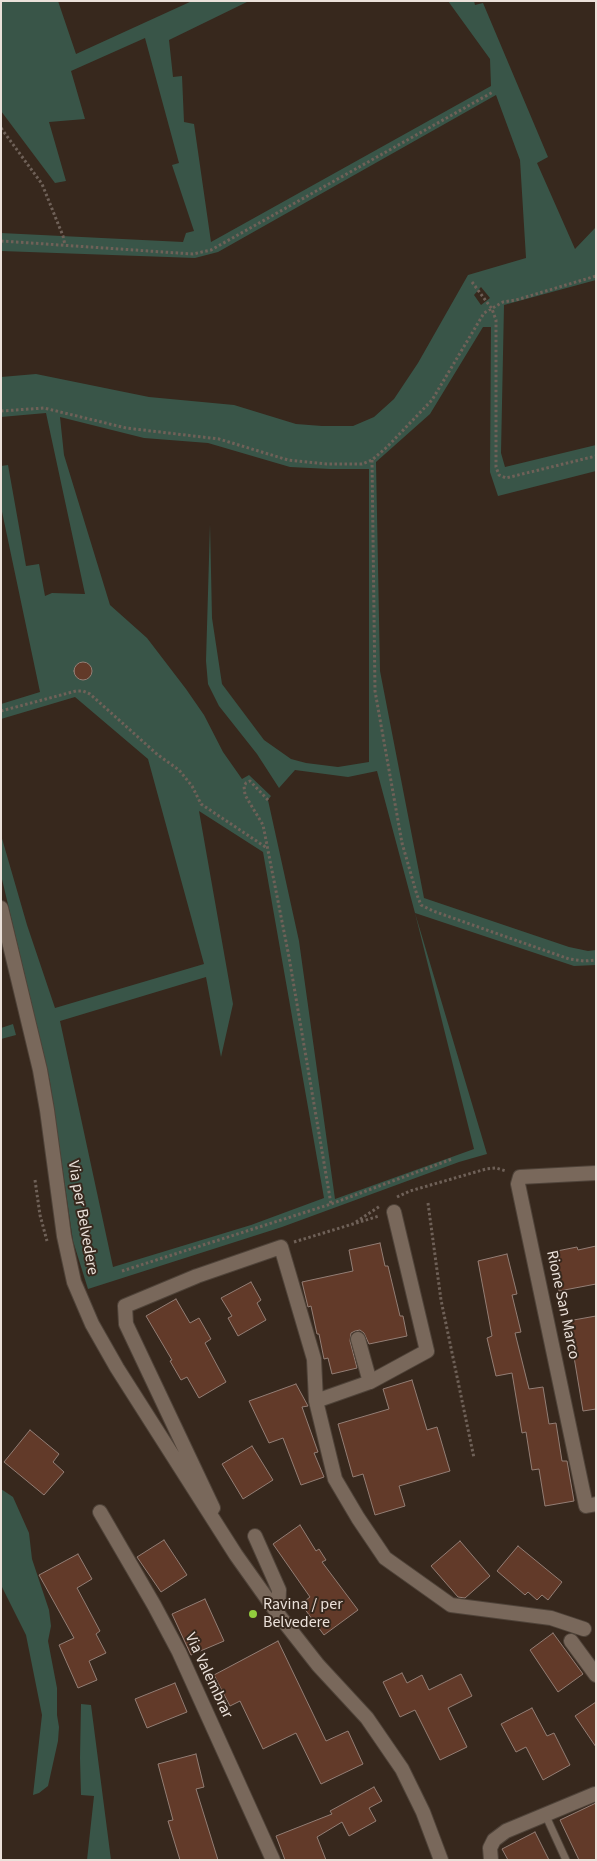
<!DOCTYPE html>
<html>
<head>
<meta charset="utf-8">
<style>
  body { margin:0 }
  #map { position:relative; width:597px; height:1861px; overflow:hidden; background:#37281d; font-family:"Source Sans 3",sans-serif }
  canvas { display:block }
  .frame { position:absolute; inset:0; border:2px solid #ebe1da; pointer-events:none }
</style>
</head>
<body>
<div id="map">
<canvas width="597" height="1861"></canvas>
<div class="frame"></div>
</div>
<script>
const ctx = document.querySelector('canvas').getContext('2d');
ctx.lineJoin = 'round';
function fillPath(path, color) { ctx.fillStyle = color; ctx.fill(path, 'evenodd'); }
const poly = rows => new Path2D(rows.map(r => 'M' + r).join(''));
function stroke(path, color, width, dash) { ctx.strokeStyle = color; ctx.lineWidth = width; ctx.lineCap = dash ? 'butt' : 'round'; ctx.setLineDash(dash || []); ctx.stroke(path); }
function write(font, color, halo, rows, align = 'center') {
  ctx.font = font + ' "Source Sans 3",sans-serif'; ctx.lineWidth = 4; ctx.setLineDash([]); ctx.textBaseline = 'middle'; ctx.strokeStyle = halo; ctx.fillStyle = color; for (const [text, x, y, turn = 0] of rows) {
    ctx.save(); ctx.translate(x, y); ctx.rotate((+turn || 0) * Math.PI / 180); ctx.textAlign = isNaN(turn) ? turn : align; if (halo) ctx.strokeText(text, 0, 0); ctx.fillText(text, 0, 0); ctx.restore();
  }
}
fillPath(poly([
  [1,1,58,1,76,54,192,1,249,1,169,40,173,77,182,76,184,122,194,124,211,242,491,86,490,59,448,1,474,1,475,5,483,3,548,157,537,163,575,249,596,227,596,280,504,305,501,453,505,467,596,445,596,471,498,496,490,472,491,327,483,327,430,414,376,462,380,671,424,898,569,947,588,951,596,950,596,965,574,966,415,913,487,1154,459,1162,282,1227,88,1289,73,1241,50,1082,1,875,1,835,27,925,55,1008,204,964,148,759,75,697,1,719,1,704,40,692,1,507,1,466,8,465,26,566,39,564,45,596,52,593,85,594,46,413,1,417,1,377,36,374,149,397,234,405,296,424,322,426,353,426,374,417,394,399,418,363,468,275,526,258,520,160,496,95,218,252,195,258,1,251,1,233,183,242,186,233,194,231,172,165,179,163,145,38,71,71,85,119,49,122,66,181,55,183,1,111],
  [481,287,490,298,481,305,474,295],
  [60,417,144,438,208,443,290,467,330,469,369,469,369,762,338,767,306,763,291,759,264,740,222,684,212,618,210,524,206,661,208,684,219,706,257,754,279,788,295,770,348,777,377,771,415,913,474,1149,335,1199,299,941,268,800,271,796,249,775,242,779,223,752,204,715,186,689,147,638,110,605,64,455],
  [199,811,263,852,324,1198,251,1225,113,1267,60,1021,206,977,221,1057,233,1004],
  [13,1024,16,1035,1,1039,1,1028],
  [1,1489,13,1497,29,1533,32,1559,49,1610,51,1626,48,1641,57,1688,57,1715,59,1727,58,1741,48,1786,39,1793,33,1795,42,1715,26,1635,1,1585],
  [81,1704,91,1705,111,1860,87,1860,94,1796,81,1795,80,1758]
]), '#395548');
const building = poly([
  '74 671a9 9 0 1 1 18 0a9 9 0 1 1-18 0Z',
  [380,1243,385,1266,388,1266,400,1316,403,1316,407,1336,369,1344,364,1333,360,1330,355,1331,351,1333,350,1341,357,1368,332,1374,328,1358,324,1359,319,1334,317,1334,311,1306,308,1307,302,1282,353,1271,349,1250,380,1243],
  [596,1246,596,1284,559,1291,552,1252,577,1247,578,1250,596,1246],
  [507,1254,517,1294,512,1295,521,1332,515,1333,529,1389,543,1387,549,1424,556,1423,562,1461,567,1461,574,1501,545,1506,539,1469,532,1470,526,1432,522,1433,512,1373,496,1376,487,1338,492,1336,478,1261,507,1254],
  [251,1282,261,1300,257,1303,266,1320,238,1336,228,1318,232,1316,221,1298,251,1282],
  [176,1299,190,1323,199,1318,211,1339,205,1343,226,1382,199,1398,187,1377,181,1380,170,1361,172,1360,146,1316,176,1299],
  [596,1316,596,1409,583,1411,568,1321,596,1316],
  [412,1380,427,1430,437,1427,450,1471,399,1486,405,1506,375,1515,363,1474,353,1477,338,1424,389,1409,383,1389,412,1380],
  [296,1384,308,1406,302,1407,318,1452,314,1453,324,1477,301,1485,283,1438,269,1443,249,1401,296,1384],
  [30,1430,59,1454,53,1462,64,1472,44,1495,4,1462,30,1430],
  [252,1446,273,1480,243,1499,222,1464,252,1446],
  [300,1525,316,1551,319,1549,326,1560,322,1562,358,1610,324,1635,301,1604,310,1597,273,1544,300,1525],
  [164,1540,187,1575,161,1592,137,1557,164,1540],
  [460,1541,490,1576,465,1598,458,1597,431,1566,460,1541],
  [518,1546,562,1582,548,1600,542,1595,537,1600,528,1592,525,1595,497,1571,518,1546],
  [78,1554,92,1579,77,1588,100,1631,96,1634,106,1653,89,1661,97,1680,78,1688,59,1645,74,1638,39,1575,78,1554],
  [205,1599,224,1641,191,1655,172,1614,205,1599],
  [553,1633,583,1674,558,1692,530,1650,553,1633],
  [278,1641,326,1741,348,1731,363,1764,321,1784,296,1733,263,1749,240,1701,230,1706,214,1675,278,1641],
  [402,1673,407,1683,422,1675,429,1690,461,1674,472,1696,448,1708,467,1747,440,1760,415,1710,400,1717,383,1682,402,1673],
  [175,1683,187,1712,147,1728,135,1699,175,1683],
  [596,1702,596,1747,575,1716,596,1702],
  [532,1708,547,1736,554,1733,570,1765,543,1780,526,1747,516,1752,501,1724,532,1708],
  [196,1754,204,1787,196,1789,218,1860,180,1860,168,1821,173,1820,158,1764,196,1754],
  [374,1787,382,1801,369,1808,376,1821,349,1836,342,1822,317,1837,326,1860,285,1860,276,1836,332,1814,330,1811,374,1787],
  [596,1803,596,1860,579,1860,560,1820,596,1803],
  [535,1832,549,1860,508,1860,502,1849,535,1832]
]);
fillPath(building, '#623a29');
stroke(building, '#937e75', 1);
const lane = poly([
  [545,1814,566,1860]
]);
const street = poly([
  [1,908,40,1070,47,1110,64,1236,74,1282,92,1324,117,1368,236,1555,278,1614,318,1665,367,1718,402,1769,423,1812,441,1860],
  [596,1173,520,1177,518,1184,586,1506,596,1504],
  [370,1382,427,1351,394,1212],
  [316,1401,335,1479,358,1518,385,1558,451,1605,551,1618,584,1629],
  [213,1508,126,1324,125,1306,197,1276,281,1247,314,1359,316,1401,370,1382,358,1339],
  [100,1512,154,1605,179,1652,273,1860],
  [255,1536,279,1590,278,1614],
  [571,1641,596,1675],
  [491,1860,490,1848,494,1840,506,1831,595,1794]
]);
stroke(lane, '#4f4339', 9);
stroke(street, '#4f4339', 16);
stroke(poly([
  [1,128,42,184,63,236,65,245],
  [1,241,193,254,211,250,493,92],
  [472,282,492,309,496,320,496,467,499,475,506,478,596,456],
  [1,411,44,408,126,428,219,439,288,460,327,464,362,464,372,460,387,447,432,400,484,313,503,302,516,300,596,276],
  [372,460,375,691,402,843,417,895,421,905,433,911,569,959,584,961,596,960],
  [1,711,76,691,83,691,90,694,158,755,179,770,192,786,201,804,267,848],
  [268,800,250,781,246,783,244,786,245,795,263,825,289,957,331,1204],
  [35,1180,40,1215,47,1241],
  [397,1197,410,1191,486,1169,496,1168,506,1171],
  [428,1203,441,1300,474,1458],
  [356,1222,380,1206],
  [294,1242,379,1216],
  [122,1271,331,1204,452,1159]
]), '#6f6158', 3, [2.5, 2.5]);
stroke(lane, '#79685b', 7);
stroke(street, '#79685b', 14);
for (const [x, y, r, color] of [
  [253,1614,5,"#92cd3e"]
]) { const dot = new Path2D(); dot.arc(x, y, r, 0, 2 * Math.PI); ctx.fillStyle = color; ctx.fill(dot); stroke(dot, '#37281d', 2); }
write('16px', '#ebe1da', '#37281d', [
  ["Via per Belvedere",82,1218,80],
  ["Rione San Marco",562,1305,78],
  ["Via Valembrar",208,1676,65]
]);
write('16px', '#ebe1da', '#37281d', [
  ["Ravina / per",263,1605],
  ["Belvedere",263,1623]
], 'left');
</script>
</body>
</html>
